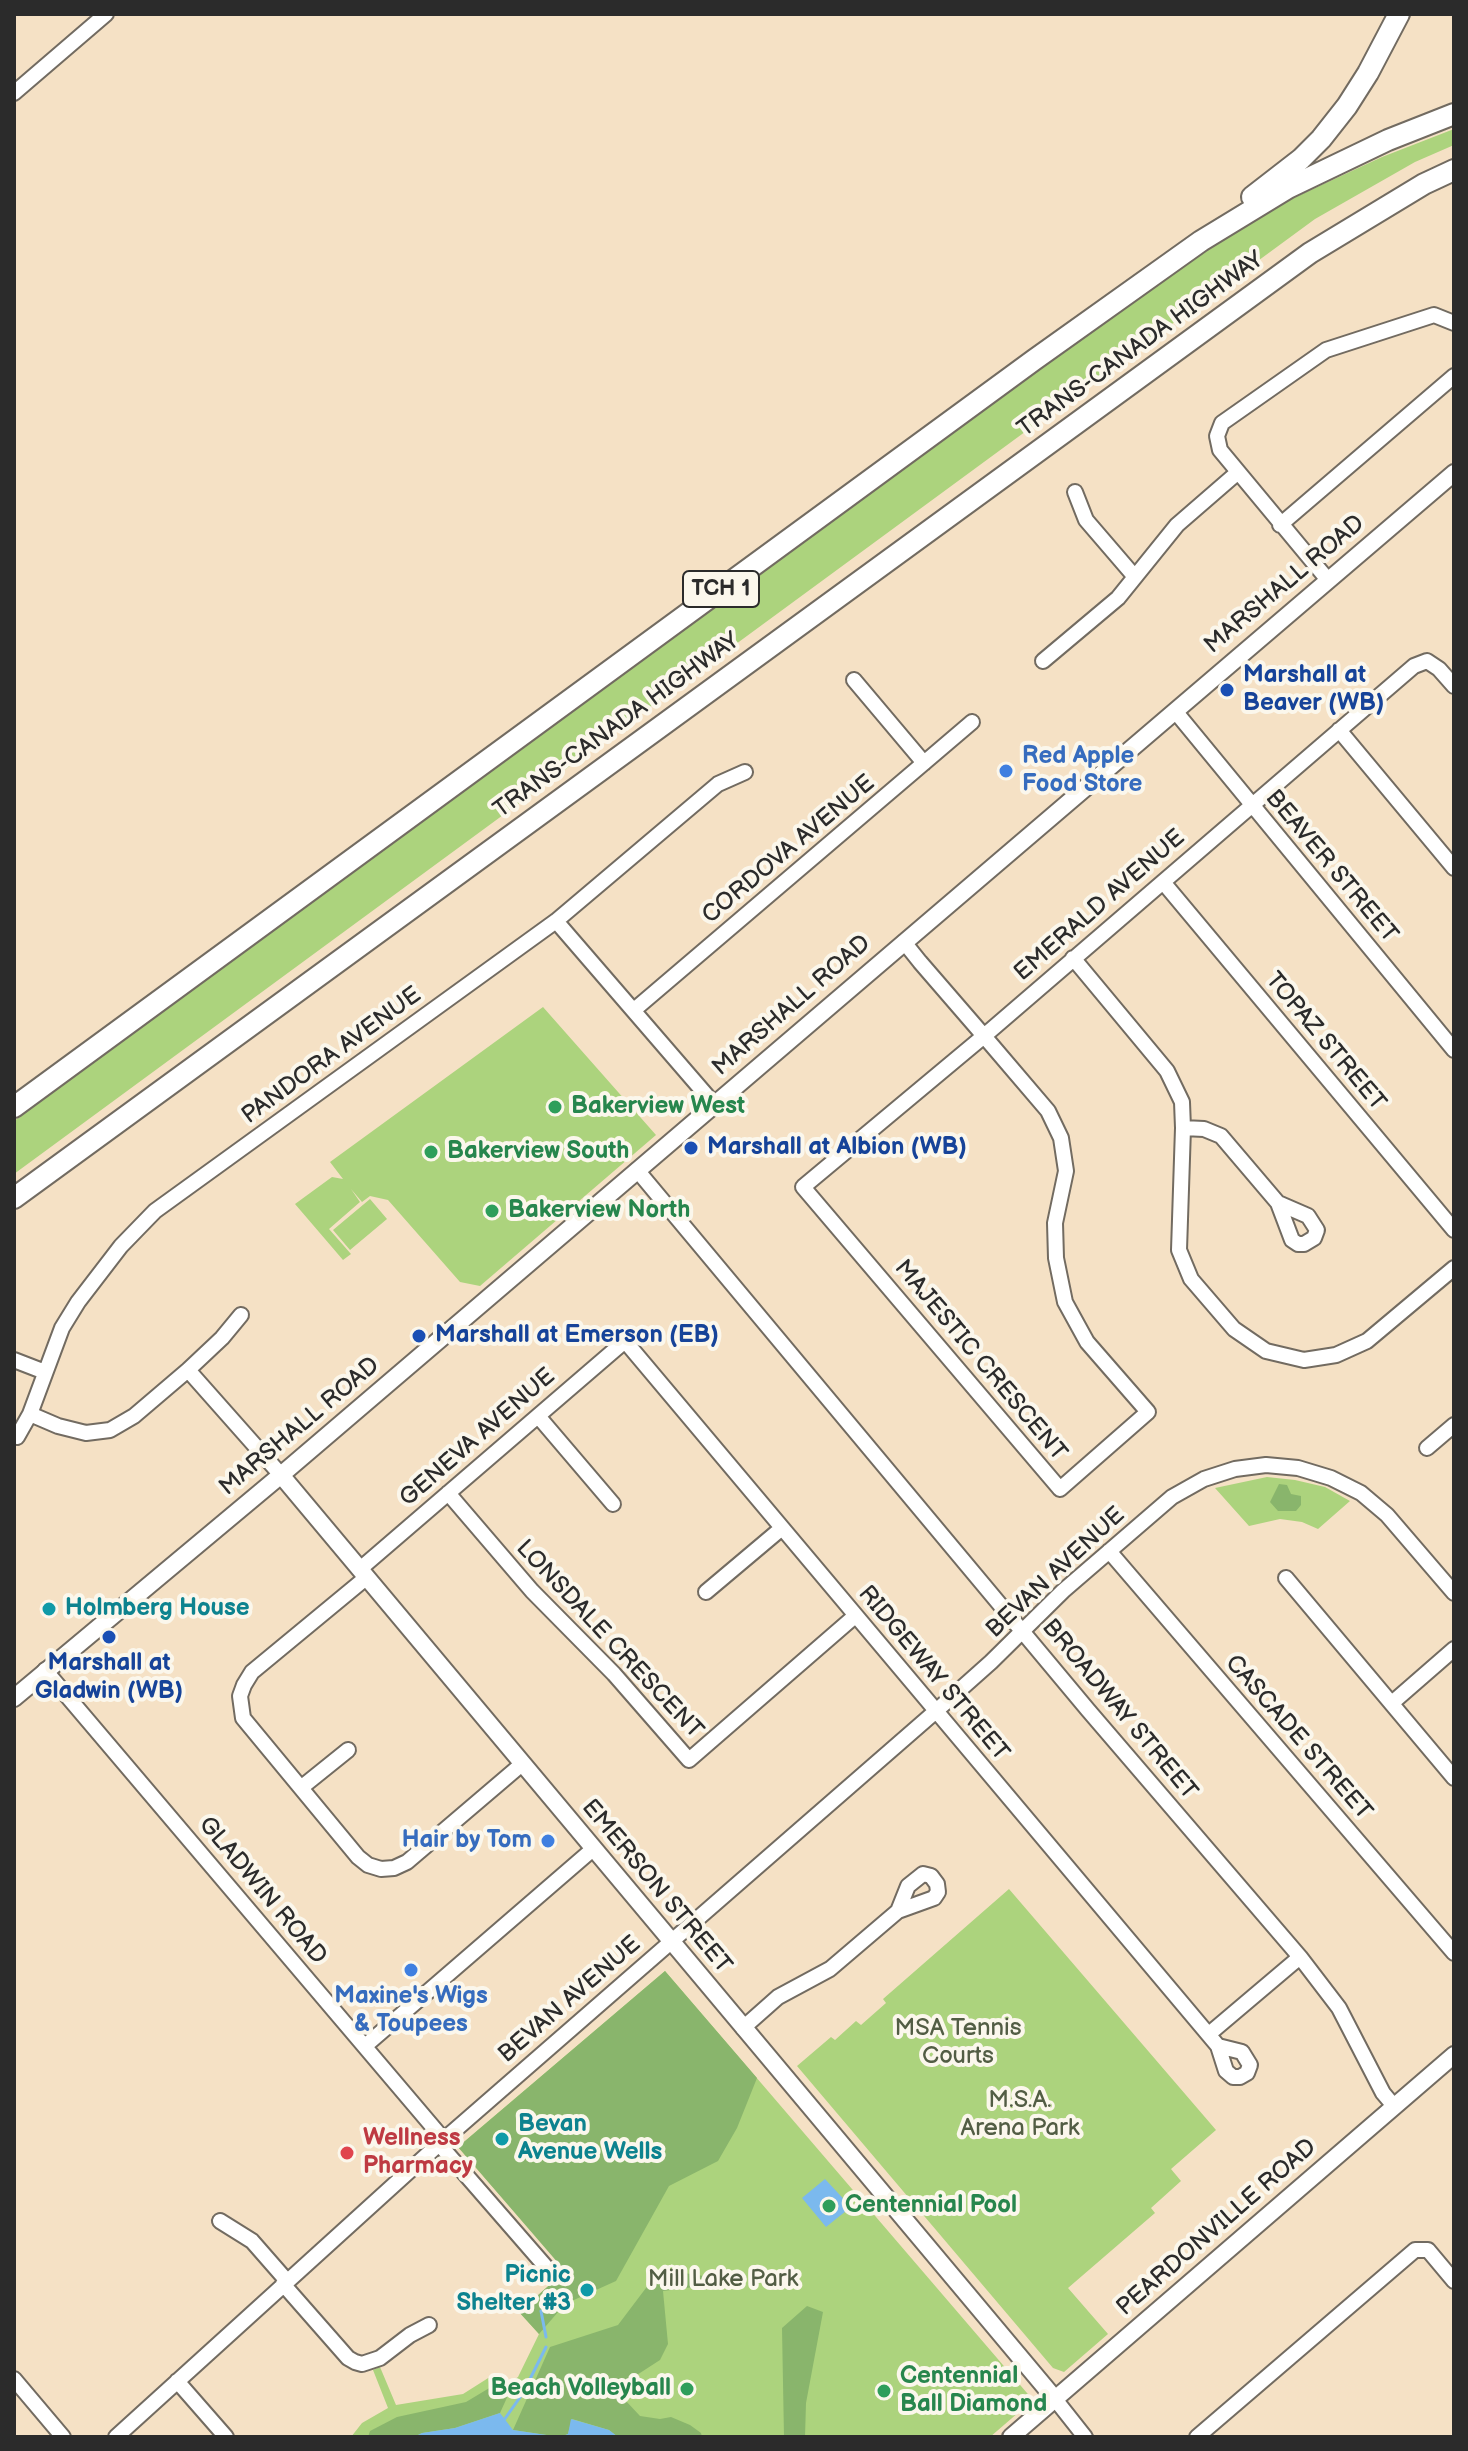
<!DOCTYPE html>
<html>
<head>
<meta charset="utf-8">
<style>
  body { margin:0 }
  #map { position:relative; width:1468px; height:2451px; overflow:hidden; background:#f5e1c5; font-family:"Balsamiq Sans",sans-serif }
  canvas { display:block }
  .frame { position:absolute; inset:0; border:16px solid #2b2b2b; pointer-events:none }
</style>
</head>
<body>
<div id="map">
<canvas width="1468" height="2451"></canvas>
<div class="frame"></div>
</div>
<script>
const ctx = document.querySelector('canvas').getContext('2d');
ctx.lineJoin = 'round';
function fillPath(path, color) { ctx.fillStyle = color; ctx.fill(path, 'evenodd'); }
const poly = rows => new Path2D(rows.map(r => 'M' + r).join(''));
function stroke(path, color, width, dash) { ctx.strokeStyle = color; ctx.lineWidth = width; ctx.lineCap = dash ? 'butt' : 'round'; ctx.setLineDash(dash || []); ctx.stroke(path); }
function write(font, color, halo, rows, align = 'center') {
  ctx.font = font + ' "Balsamiq Sans",sans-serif'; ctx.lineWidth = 8; ctx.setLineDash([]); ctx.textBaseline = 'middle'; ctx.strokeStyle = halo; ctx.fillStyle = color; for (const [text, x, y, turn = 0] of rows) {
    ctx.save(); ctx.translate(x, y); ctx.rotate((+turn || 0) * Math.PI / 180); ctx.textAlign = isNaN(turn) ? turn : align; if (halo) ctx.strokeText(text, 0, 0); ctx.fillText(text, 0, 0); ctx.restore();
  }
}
fillPath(poly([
  [1454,129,1454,145,1415,162,1315,219,14,1174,14,1121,588,696,1143,292,1276,206,1382,157],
  [543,1007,656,1135,480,1286,460,1282,388,1200,370,1196,362,1202,351,1189,360,1202,329,1229,351,1254,343,1260,295,1204,332,1177,343,1179,330,1162],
  [370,1199,387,1219,350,1250,333,1230],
  [1267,1477,1295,1480,1325,1487,1350,1501,1318,1529,1302,1522,1280,1519,1249,1526,1215,1488],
  [1009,1889,1216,2130,1171,2169,1181,2181,1151,2208,1155,2213,1068,2288,1108,2334,1064,2372,1053,2368,797,2066,831,2037,835,2040,856,2021,861,2025,886,2003,883,1999],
  [665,1971,1033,2400,990,2437,351,2437,362,2423,388,2408,373,2370,380,2367,396,2405,463,2394,493,2375,512,2381,518,2377,539,2334,519,2312,566,2271,458,2147]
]), '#acd37d');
fillPath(poly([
  [1279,1484,1287,1485,1291,1494,1301,1496,1301,1505,1296,1511,1278,1511,1270,1502],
  [665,1971,757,2078,737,2128,718,2161,669,2186,616,2281,565,2304,539,2334,519,2312,565,2271,458,2147],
  [671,2271,704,2276,702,2286,663,2291,668,2344,660,2360,626,2382,626,2401,640,2416,660,2419,671,2417,690,2425,701,2433,702,2437,618,2437,609,2430,572,2419,568,2434,560,2437,513,2430,550,2347,618,2325,652,2280],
  [807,2306,823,2312,806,2403,805,2437,784,2437,782,2328],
  [491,2387,510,2391,500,2413,455,2428,422,2433,414,2437,368,2437,370,2431,397,2417,466,2402]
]), '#89b56c');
fillPath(poly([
  [825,2179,851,2207,826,2227,802,2198],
  [500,2413,513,2430,560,2437,568,2434,571,2419,609,2430,618,2437,414,2437,422,2433,455,2428]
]), '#7bb9ee');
stroke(poly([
  [541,2311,546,2337],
  [504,2420,523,2393,546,2347]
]), '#7bb9ee', 3);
const minor = poly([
  [14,93,106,14],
  [1075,492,1086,520,1135,577],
  [1280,525,1454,376],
  [1328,580,1220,450,1217,436,1222,423,1326,350,1434,315,1454,323],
  [1043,661,1118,598,1177,525,1237,473],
  [854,680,924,763],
  [1175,711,1454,1050],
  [1339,730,1454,868],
  [1163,882,1454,1230],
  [556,921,714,1104],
  [904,942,920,962,984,1036,1048,1111,1061,1138,1066,1171,1055,1223,1056,1258,1065,1302,1087,1342,1148,1412,1060,1489,803,1187,984,1036,1414,666,1427,661,1439,669,1454,686],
  [1073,958,1167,1071,1182,1102,1183,1128,1179,1250,1191,1279,1234,1329,1266,1351,1304,1360,1336,1355,1367,1341,1454,1268],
  [634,1010,972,722],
  [1183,1128,1204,1129,1221,1136,1278,1203,1292,1240,1298,1244,1304,1244,1314,1238,1317,1230,1308,1216,1278,1203],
  [637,1170,1088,1710,1300,1957,1339,2008,1383,2093,1394,2106],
  [14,1360,45,1372],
  [188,1370,281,1475],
  [30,1414,58,1426,86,1433,110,1430,134,1416,188,1370,222,1338,241,1315],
  [538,1416,613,1504],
  [17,1437,30,1414,62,1328,78,1302,121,1246,155,1211,556,921,718,784,745,772],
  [1427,1448,1454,1425],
  [448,1493,532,1591,614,1674,689,1760,855,1616],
  [1109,1551,1454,1953],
  [360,1569,625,1341,1218,2046,1226,2071,1233,2077,1240,2077,1247,2073,1250,2065,1242,2052,1218,2046],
  [367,1577,252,1672,244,1685,240,1696,243,1718,358,1857,368,1865,381,1869,394,1868,407,1862,522,1764],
  [1286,1578,1454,1778],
  [706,1592,782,1528],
  [45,1670,444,2140],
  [1392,1703,1454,1649],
  [302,1787,348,1750],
  [743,2028,778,1997,830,1969,898,1911,934,1898,938,1892,937,1884,931,1876,923,1874,908,1886,898,1911],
  [1209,2034,1300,1957],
  [365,2046,593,1849],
  [439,2144,546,2267],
  [220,2221,252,2241,287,2281],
  [283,2284,348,2358,355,2362,362,2364,380,2358,410,2335,429,2325],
  [14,2379,63,2437],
  [177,2381,226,2437],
  [1055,2399,1085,2437],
  [116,2437,439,2144,936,1711,991,1662,1063,1591,1172,1497,1204,1479,1235,1469,1266,1465,1298,1468,1331,1478,1361,1493,1387,1515,1454,1593],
  [1197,2437,1415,2250,1428,2250,1454,2281]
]);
const major = poly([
  [281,1475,1055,2399],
  [14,1698,281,1475,1454,473],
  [1011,2437,1454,2055]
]);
const highway = poly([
  [1252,197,1301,159,1321,139,1347,106,1368,73,1399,14],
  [14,1107,1034,360,1201,241,1288,188,1388,140,1454,114],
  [14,1198,1310,253,1424,184,1454,170]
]);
stroke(minor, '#726b61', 18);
stroke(major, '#726b61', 20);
stroke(highway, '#726b61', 24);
stroke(minor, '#fff', 14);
stroke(major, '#fff', 16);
stroke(highway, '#fff', 20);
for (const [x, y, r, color] of [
  [1227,690,8,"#1a4fb4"],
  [1006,771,8,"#3f7fe0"],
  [555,1107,8,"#2e9e5b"],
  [691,1148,8,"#1a4fb4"],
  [431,1152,8,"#2e9e5b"],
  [492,1211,8,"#2e9e5b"],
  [419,1336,8,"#1a4fb4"],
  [49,1609,8,"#0f9aa8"],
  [109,1637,8,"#1a4fb4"],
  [548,1841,8,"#3f7fe0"],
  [411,1970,8,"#3f7fe0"],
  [502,2139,8,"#0f9aa8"],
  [347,2153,8,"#e0444e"],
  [829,2206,8,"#2e9e5b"],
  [587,2290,8,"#0f9aa8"],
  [687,2389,8,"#2e9e5b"],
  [884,2391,8,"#2e9e5b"]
]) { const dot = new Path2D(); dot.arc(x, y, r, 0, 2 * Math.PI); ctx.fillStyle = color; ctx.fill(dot); stroke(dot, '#fbf7ec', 3); }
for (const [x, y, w] of [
  [721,589,76]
]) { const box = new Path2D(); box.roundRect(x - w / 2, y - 18, w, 36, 6); ctx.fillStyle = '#fbf7ec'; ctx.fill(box); stroke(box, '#2b2b2b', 2); }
write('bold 22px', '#2b2b2b', null, [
  ["TCH 1",721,589]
]);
write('24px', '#2b2b2b', '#fbf7ec', [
  ["TRANS-CANADA HIGHWAY",1141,345,-36],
  ["MARSHALL ROAD",1285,585,-40],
  ["TRANS-CANADA HIGHWAY",617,726,-36],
  ["CORDOVA AVENUE",789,850,-40],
  ["BEAVER STREET",1331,867,50],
  ["EMERALD AVENUE",1100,906,-41],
  ["MARSHALL ROAD",792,1006,-41],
  ["TOPAZ STREET",1325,1042,50],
  ["PANDORA AVENUE",332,1056,-36],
  ["MAJESTIC CRESCENT",980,1361,50],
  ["MARSHALL ROAD",300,1427,-40],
  ["GENEVA AVENUE",478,1438,-41],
  ["BEVAN AVENUE",1056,1573,-43],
  ["LONSDALE CRESCENT",609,1640,47],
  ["RIDGEWAY STREET",933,1674,50],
  ["BROADWAY STREET",1119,1710,50],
  ["CASCADE STREET",1298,1738,49],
  ["EMERSON STREET",656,1887,50],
  ["GLADWIN ROAD",262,1891,50],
  ["BEVAN AVENUE",570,2000,-41],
  ["PEARDONVILLE ROAD",1217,2228,-41]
]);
write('bold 24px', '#164399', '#fbf7ec', [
  ["Marshall at",1243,676],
  ["Beaver (WB)",1243,704],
  ["Marshall at Albion (WB)",707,1148],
  ["Marshall at Emerson (EB)",435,1336],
  ["Marshall at",109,1664,"center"],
  ["Gladwin (WB)",109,1692,"center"]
], 'left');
write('bold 24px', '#366cbe', '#fbf7ec', [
  ["Red Apple",1022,757],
  ["Food Store",1022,785],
  ["Hair by Tom",532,1841,"right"],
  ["Maxine's Wigs",411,1997,"center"],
  ["& Toupees",411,2025,"center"]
], 'left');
write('bold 24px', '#27864d', '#fbf7ec', [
  ["Bakerview West",571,1107],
  ["Bakerview South",447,1152],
  ["Bakerview North",508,1211],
  ["Centennial Pool",845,2206],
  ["Centennial",900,2377],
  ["Ball Diamond",900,2405],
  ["Beach Volleyball",671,2389,"right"]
], 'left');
write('bold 24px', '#0d838f', '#fbf7ec', [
  ["Holmberg House",65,1609],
  ["Bevan",518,2125],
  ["Avenue Wells",518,2153],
  ["Picnic",571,2276,"right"],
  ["Shelter #3",571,2304,"right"]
], 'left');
write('24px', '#525d44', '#fbf7ec', [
  ["MSA Tennis",958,2029],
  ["Courts",958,2057],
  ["M.S.A.",1020,2101],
  ["Arena Park",1020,2129],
  ["Mill Lake Park",723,2280]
]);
write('bold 24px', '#be3a42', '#fbf7ec', [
  ["Wellness",363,2139],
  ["Pharmacy",363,2167]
], 'left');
</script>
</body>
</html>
